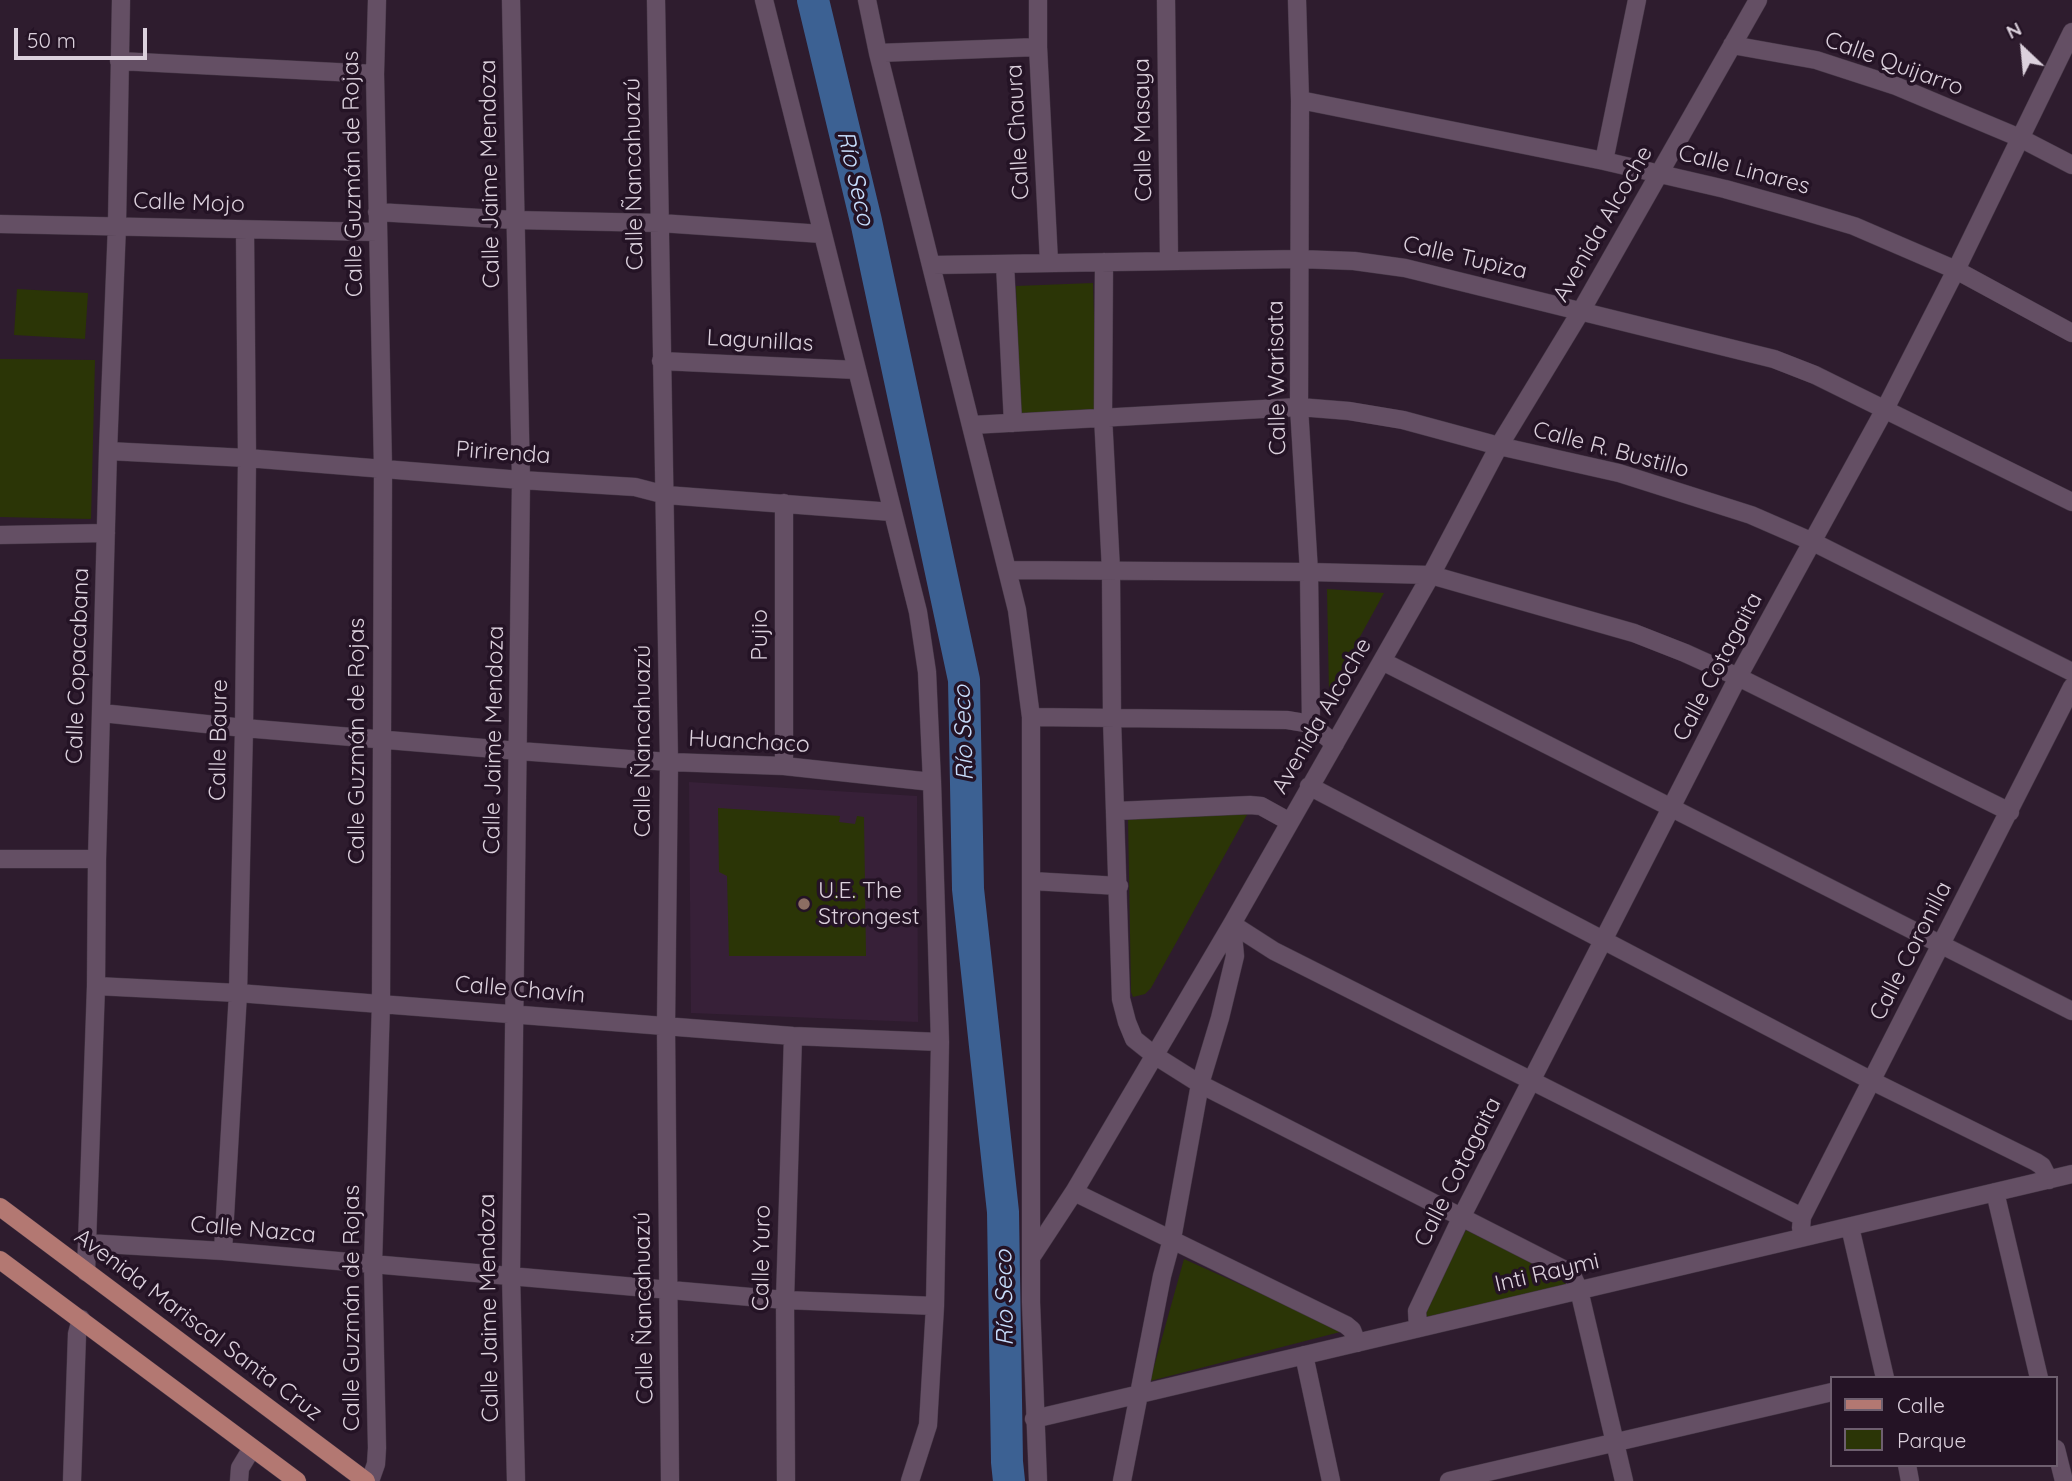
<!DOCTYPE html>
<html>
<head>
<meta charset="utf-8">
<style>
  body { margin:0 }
  #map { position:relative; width:2072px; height:1481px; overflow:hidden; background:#2e1c2e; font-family:Quicksand,sans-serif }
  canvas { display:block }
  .legend { position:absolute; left:1830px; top:1376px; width:228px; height:91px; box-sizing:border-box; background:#241325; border:2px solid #6e5f6f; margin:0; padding:9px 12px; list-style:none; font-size:21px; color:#dcd1dd }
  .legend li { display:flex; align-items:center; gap:14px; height:35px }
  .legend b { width:35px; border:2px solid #6e5f6f }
  .north { position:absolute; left:1988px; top:14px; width:70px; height:70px; -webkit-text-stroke:5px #241325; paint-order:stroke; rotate:334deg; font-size:19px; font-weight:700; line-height:28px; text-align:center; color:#dcd1dd }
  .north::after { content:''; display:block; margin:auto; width:24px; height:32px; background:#dcd1dd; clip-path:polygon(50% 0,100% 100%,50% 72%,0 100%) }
  .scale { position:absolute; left:14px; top:28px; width:133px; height:32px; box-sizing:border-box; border:4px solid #dcd1dd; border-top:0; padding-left:9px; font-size:21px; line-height:24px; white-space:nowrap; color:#dcd1dd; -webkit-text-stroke:5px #241325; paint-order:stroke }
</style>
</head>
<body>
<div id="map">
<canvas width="2072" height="1481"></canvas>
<ul class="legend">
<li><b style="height:9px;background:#b37872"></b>Calle</li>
<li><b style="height:19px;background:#2b3506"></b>Parque</li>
</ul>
<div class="north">N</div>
<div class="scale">50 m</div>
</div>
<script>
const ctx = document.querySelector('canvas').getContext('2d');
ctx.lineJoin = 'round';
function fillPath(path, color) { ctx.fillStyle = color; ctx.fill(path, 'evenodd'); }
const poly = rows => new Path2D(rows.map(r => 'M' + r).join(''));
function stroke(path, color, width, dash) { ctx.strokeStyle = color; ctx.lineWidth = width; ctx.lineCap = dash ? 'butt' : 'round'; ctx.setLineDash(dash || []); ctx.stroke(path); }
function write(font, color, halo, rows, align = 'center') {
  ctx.font = font + ' Quicksand,sans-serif'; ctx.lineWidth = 7; ctx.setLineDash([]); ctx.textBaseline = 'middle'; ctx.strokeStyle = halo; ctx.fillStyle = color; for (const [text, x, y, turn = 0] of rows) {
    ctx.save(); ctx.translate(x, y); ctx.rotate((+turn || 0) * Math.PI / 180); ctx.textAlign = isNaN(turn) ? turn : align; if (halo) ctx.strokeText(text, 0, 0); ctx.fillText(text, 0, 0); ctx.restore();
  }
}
fillPath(poly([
  [689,782,917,796,918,1022,691,1013]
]), '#372038');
fillPath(poly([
  [1093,283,1097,413,1020,416,1016,286],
  [17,289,88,293,85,339,14,335],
  [0,359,95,360,91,519,0,517],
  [1327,589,1384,593,1329,693],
  [718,808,840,816,839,822,855,824,857,816,864,817,866,956,729,956,727,876,719,872],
  [1248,813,1151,988,1145,994,1133,997,1131,992,1128,817],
  [1466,1230,1573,1283,1421,1319],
  [1184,1259,1344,1331,1150,1381]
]), '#2b3506');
stroke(poly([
  [813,0,866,221,964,680,968,889,1003,1212,1007,1462,1009,1481]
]), '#3c6193', 32);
const minor = poly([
  [511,0,521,480,511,1274,516,1481],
  [656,0,669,762,666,1026,670,1481],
  [764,0,918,612,927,672,932,782,940,1042,935,1306,928,1425,910,1481],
  [867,0,878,53,1017,610,1031,717,1031,1302,1038,1481],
  [1038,0,1038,47,1049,262],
  [1166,0,1169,259],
  [1297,0,1300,100,1299,407,1309,572,1311,724,1335,744],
  [1732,45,1816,60,1896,86,2020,138,2072,165],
  [878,53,1038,47],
  [119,61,375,74],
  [1300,100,1604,161,1725,189,1797,209,1854,226,1956,270,2072,333],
  [1604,161,1637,0],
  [377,212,514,220,660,223,822,234],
  [0,224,377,232],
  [1104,262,1103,416,1111,570,1112,719,1121,999,1127,1022,1134,1039,1154,1055,1200,1084,1571,1273,1579,1290,1624,1481],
  [1005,264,1013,423],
  [933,265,1299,259,1354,261,1405,268,1774,359,1815,375,2072,502],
  [661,361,857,370],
  [972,425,1299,407,1349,411,1403,420,1499,446,1619,473,1751,515,1813,542,2072,672],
  [108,451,247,458,521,480,635,487,666,495,892,512],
  [0,535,106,533],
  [1007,570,1309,572,1431,575,1634,633,1685,653,1738,677,2010,812],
  [1382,661,2072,1011],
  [102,713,244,728,519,751,669,762,784,766,932,782],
  [1031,717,1287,720,1311,724],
  [784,766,784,503],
  [1309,786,1872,1081,2036,1162,2042,1166,2049,1180],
  [1116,811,1250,805,1261,806,1290,822],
  [0,859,97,859],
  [1032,881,1119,886],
  [1232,924,1274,951,1802,1217],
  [96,986,238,993,793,1036,940,1042],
  [1074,1192,1346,1325,1352,1330,1357,1343],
  [1995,1192,2039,1378],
  [1850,1227,1885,1378],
  [1801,1228,1802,1217,2072,687],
  [87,1243,223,1251,785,1300,935,1306],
  [223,1251,238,993,244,728,247,458,245,230],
  [1032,1256,1074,1192,1232,924,1431,575,1499,446,1581,311,1758,0],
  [86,1272,96,986,97,859,108,451,117,225,121,0],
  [1418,1328,1417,1311,1462,1216,1738,677,1885,409,1956,270,2072,32],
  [1304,1355,1331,1481],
  [1034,1419,2072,1174],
  [2056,1449,2064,1481],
  [1907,1465,1910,1481],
  [72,1481,77,1334,81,1319],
  [239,1481,240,1468,252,1448],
  [370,1481,376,1464,377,1448,373,1264,381,1003,383,468,375,74,377,0],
  [786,1481,785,1300,793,1036],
  [1122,1481,1162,1276,1172,1239,1200,1084,1220,1018,1235,956,1232,924],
  [1449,1481,1832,1392]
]);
const major = poly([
  [0,1207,366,1481],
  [0,1260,297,1481]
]);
stroke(minor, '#453746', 19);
stroke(major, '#453746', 19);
stroke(minor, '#644f64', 18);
stroke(major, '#b37872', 18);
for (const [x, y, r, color] of [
  [804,904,7,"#8d6e63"]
]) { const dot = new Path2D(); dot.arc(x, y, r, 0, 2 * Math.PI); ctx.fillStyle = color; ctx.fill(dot); stroke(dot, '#241325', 2.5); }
write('23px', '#dcd1dd', '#241325', [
  ["Calle Quijarro",1894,64,20],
  ["Calle Masaya",1143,130,-91],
  ["Calle Chaura",1018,132,-93],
  ["Calle Linares",1744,170,15],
  ["Calle Guzmán de Rojas",353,174,-91],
  ["Calle Jaime Mendoza",490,174,-91],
  ["Calle Ñancahuazú",634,174,-91],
  ["Calle Mojo",189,203,2],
  ["Avenida Alcoche",1603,224,-60],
  ["Calle Tupiza",1465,258,13],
  ["Lagunillas",760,341,3],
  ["Calle Warisata",1277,378,-91],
  ["Calle R. Bustillo",1611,450,15],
  ["Pirirenda",503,453,4],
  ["Pujio",760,635,-90],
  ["Calle Copacabana",78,666,-88],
  ["Calle Cotagaita",1718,667,-62],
  ["Avenida Alcoche",1322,716,-60],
  ["Calle Baure",219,740,-89],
  ["Calle Jaime Mendoza",494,740,-89],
  ["Calle Guzmán de Rojas",357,741,-90],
  ["Calle Ñancahuazú",643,741,-90],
  ["Huanchaco",749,742,3],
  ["Calle Coronilla",1911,951,-63],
  ["Calle Chavín",520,990,5],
  ["Calle Cotagaita",1458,1172,-63],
  ["Calle Nazca",253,1230,5],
  ["Calle Yuro",762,1258,-89],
  ["Inti Raymi",1547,1273,-13],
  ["Calle Guzmán de Rojas",352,1308,-90],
  ["Calle Jaime Mendoza",489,1308,-91],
  ["Calle Ñancahuazú",644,1308,-91],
  ["Avenida Mariscal Santa Cruz",198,1325,37]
]);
write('23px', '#dcd1dd', '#241325', [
  ["U.E. The",818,891],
  ["Strongest",818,917]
], 'left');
write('italic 24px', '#c8defd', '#241325', [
  ["Río Seco",855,178,77],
  ["Río Seco",964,733,-92],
  ["Río Seco",1005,1298,-91]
]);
</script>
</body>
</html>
